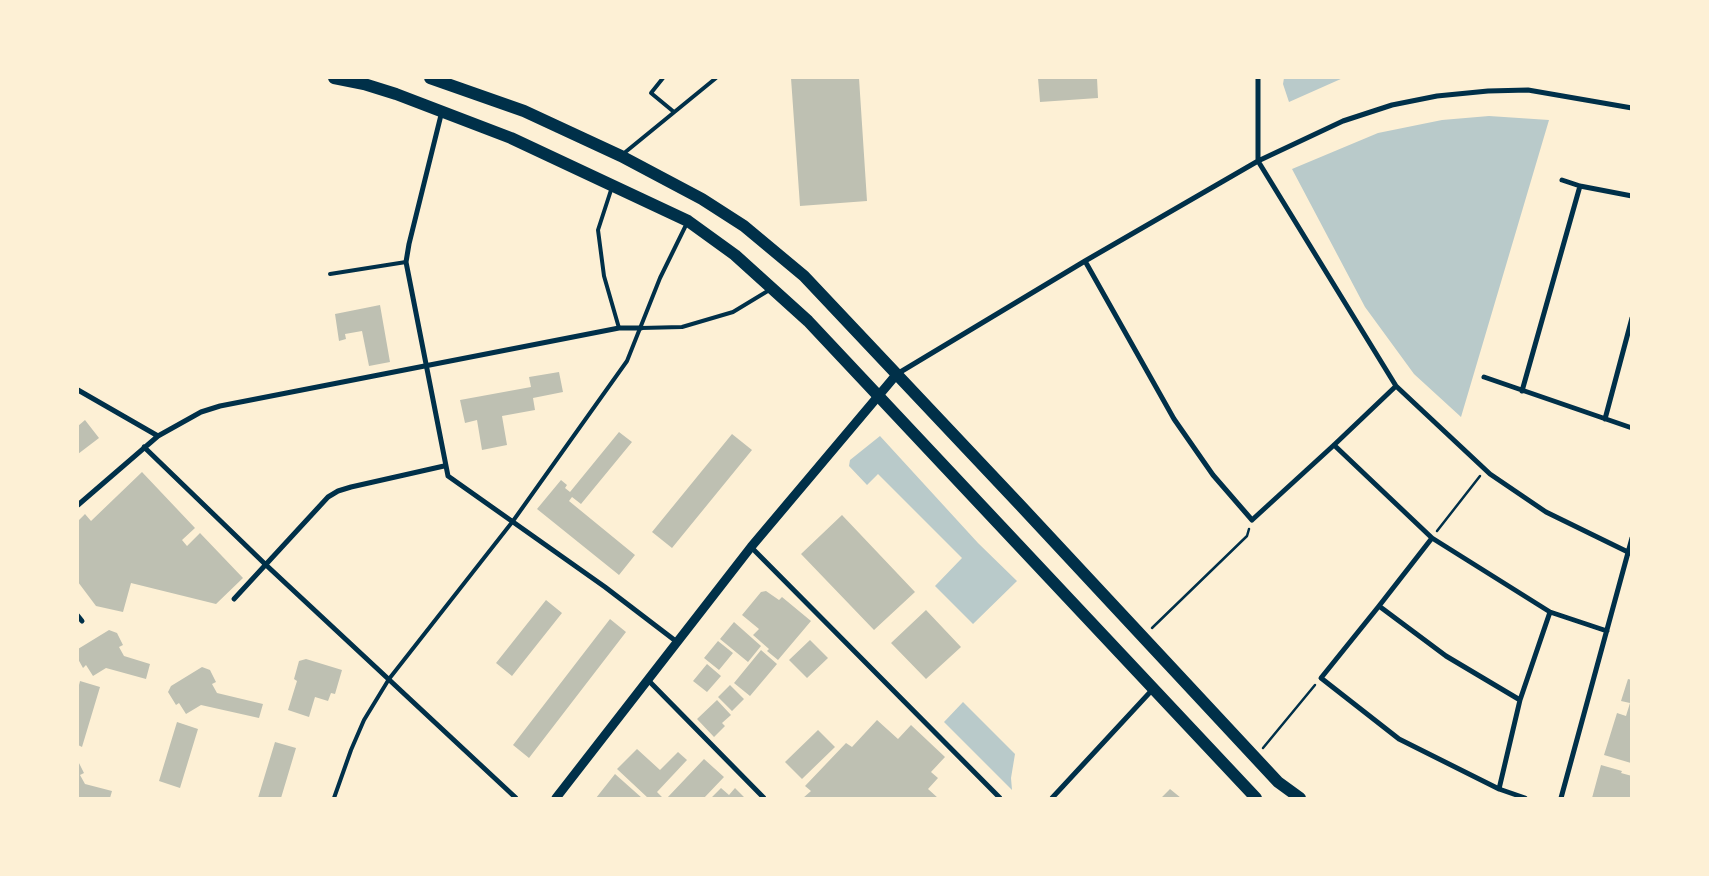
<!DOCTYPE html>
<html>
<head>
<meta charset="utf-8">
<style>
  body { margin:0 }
  #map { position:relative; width:1709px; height:876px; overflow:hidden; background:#fdf0d5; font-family:"IBM Plex Serif",serif }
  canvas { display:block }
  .frame { position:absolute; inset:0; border:79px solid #fdf0d5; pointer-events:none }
</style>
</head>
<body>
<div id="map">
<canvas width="1709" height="876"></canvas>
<div class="frame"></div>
</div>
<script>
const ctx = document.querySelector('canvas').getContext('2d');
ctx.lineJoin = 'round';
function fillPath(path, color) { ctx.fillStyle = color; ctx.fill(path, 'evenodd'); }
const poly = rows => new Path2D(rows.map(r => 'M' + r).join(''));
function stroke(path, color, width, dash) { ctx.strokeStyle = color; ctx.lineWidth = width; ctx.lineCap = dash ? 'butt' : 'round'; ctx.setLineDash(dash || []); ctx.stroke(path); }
fillPath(poly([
  [1284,78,1343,78,1289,102,1283,84],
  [1489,116,1549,120,1461,417,1414,374,1365,307,1292,169,1378,133,1442,120],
  [880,436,978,543,1017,581,973,624,935,586,962,558,878,474,867,485,849,466,850,460],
  [963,702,1015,754,1011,778,1012,790,944,722]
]), '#b9caca');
fillPath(poly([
  [791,78,859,78,867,201,800,206],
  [1038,78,1097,78,1098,98,1040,102],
  [380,305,390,362,369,366,362,331,345,334,346,339,339,341,335,314],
  [559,372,563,392,533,398,535,410,502,416,507,445,482,450,477,420,465,423,460,400,531,387,529,377],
  [85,420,99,438,78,454,78,426],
  [619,432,632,442,581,504,572,497,569,501,635,555,619,575,537,509,561,480,567,485,565,488,570,492],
  [732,434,752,450,672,548,652,532],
  [142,472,195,528,182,540,187,546,200,533,243,578,216,604,131,583,123,612,96,606,78,582,78,521,85,514,91,521],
  [842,515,915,592,874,630,801,554],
  [766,591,779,600,782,597,811,621,778,660,767,651,769,649,753,635,759,629,742,615,761,592],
  [546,600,562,613,512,676,496,663],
  [926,610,961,647,926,679,891,643],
  [610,619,626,632,529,758,513,745],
  [734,622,761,646,748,662,720,639],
  [109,630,117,633,123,645,119,647,124,656,150,664,146,679,106,668,93,676,86,665,83,668,78,659,78,649],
  [810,640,828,658,807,678,789,660],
  [718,641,733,653,719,670,704,658],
  [761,650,777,664,750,696,734,683],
  [306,659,342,670,335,694,331,693,328,701,315,697,309,717,288,710,297,681,294,679,299,661],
  [707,664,721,676,707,692,693,681],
  [202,667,210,670,216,682,212,684,217,693,263,704,259,718,201,705,186,714,179,703,176,705,168,692,171,686],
  [1628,679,1632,680,1631,763,1604,755,1617,713,1626,716,1630,703,1621,701],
  [80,681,100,687,82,747,78,745,78,689],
  [730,685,744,699,732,711,718,697],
  [717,700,731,715,722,723,725,726,714,737,697,719],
  [877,720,898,739,911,725,945,757,931,772,938,778,928,789,938,798,803,798,811,791,805,786,846,743,852,747],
  [177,722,198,729,180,788,159,781],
  [818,730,835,747,802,779,785,762],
  [275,742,296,748,281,798,258,798],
  [637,749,660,770,678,752,687,760,657,792,663,798,648,798,617,769],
  [704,759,724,777,704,798,667,798],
  [78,761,84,773,80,775,85,784,112,791,110,798,78,798],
  [1601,765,1622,771,1621,773,1632,776,1632,798,1592,798],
  [615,774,642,798,596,798],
  [721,788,729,795,735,788,745,798,711,798],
  [1170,789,1181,798,1161,798]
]), '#bec0b2');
stroke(poly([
  [1437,531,1480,476],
  [1152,628,1247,536,1249,529],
  [1263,748,1315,685]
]), '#003049', 2.5);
stroke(poly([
  [663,78,651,93,674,112],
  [623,154,716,78],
  [612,187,598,230,604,276,619,328],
  [330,274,406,262],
  [641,328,682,327,733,312,771,289],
  [334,798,351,750,364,720,389,679,513,521,627,361,660,278,687,223]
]), '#003049', 4);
stroke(poly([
  [1258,78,1258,161,1396,386,1490,474,1546,512,1632,554],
  [442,111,409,244,406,262,448,476,605,587,677,642],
  [1562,180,1580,186,1632,196],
  [1085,261,1174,419,1213,475,1252,520,1334,445,1396,386],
  [897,374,1085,261,1258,161,1343,121,1392,105,1437,96,1488,91,1528,90,1632,108],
  [1484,377,1632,428],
  [78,390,158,436],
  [1522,391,1580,186],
  [1605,419,1632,318],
  [1334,445,1432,538,1550,612,1607,631],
  [144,447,265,564,516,798],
  [78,505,158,436,201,412,220,406,619,328,641,328],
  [1432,538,1379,606,1321,678,1399,739,1499,789,1525,798],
  [751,547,1000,798],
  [234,599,328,497,338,491,351,487,444,466],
  [1379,606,1446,656,1520,700],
  [78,616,82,621],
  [648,680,764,798],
  [1499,789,1520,700,1550,612],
  [1052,798,1153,689],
  [1561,798,1632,538]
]), '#003049', 5);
stroke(poly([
  [556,798,751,547,896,375]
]), '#003049', 9);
stroke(poly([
  [334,78,364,84,396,94,511,138,688,221,735,255,808,321,1256,798],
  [430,78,524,111,621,156,702,199,744,226,804,276,1020,505,1278,782,1300,798]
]), '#003049', 12);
</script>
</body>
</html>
